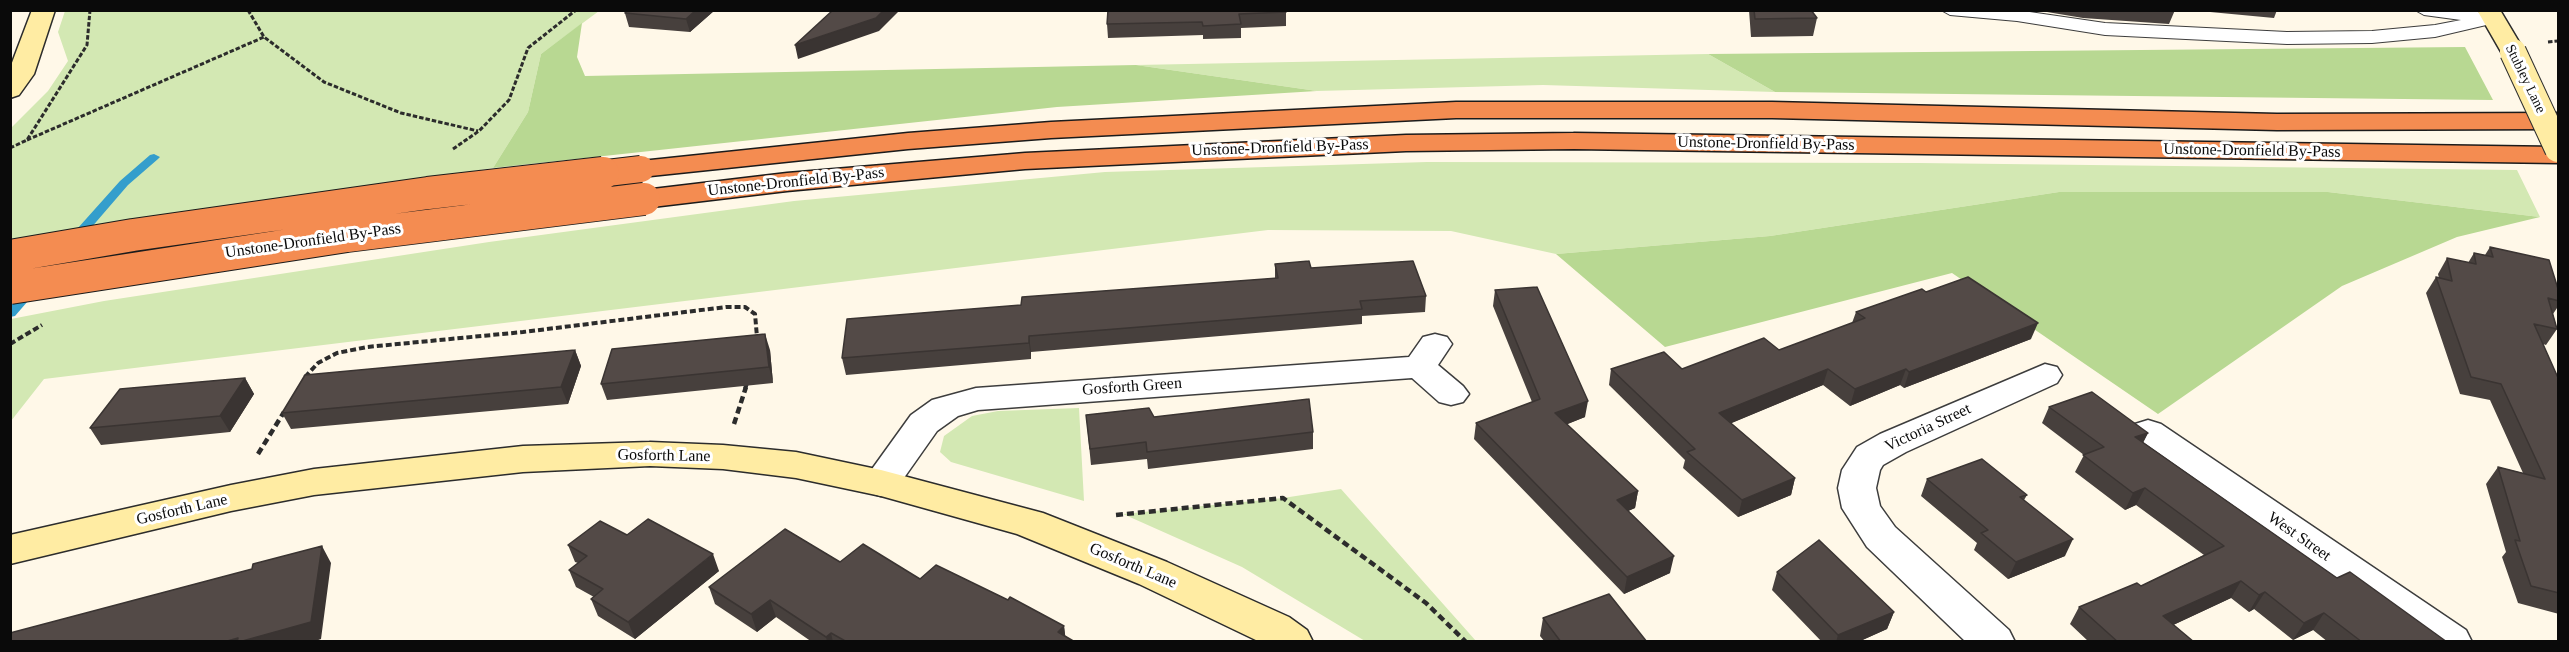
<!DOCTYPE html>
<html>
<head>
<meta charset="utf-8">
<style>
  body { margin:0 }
  #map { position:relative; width:2569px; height:652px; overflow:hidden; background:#fff8e8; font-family:"Times New Roman",serif }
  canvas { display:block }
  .frame { position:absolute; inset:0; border:12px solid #0a0a0a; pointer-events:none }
</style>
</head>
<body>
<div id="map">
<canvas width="2569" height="652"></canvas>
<div class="frame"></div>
</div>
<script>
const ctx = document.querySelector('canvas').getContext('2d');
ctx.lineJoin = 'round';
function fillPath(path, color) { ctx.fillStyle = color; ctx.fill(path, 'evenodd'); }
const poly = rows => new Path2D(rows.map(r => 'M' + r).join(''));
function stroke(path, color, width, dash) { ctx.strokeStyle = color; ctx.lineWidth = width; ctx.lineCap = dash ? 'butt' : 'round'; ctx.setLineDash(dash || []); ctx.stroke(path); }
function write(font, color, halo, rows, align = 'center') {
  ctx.font = font + ' "Times New Roman",serif'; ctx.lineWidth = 6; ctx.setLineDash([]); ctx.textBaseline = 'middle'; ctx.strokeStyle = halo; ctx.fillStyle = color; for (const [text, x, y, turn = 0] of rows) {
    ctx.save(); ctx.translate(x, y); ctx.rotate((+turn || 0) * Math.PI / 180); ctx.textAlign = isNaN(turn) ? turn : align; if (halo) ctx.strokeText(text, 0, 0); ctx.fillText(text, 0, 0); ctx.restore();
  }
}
fillPath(poly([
  [65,11,599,11,541,54,528,112,493,168,11,245,11,128,48,91,68,61,58,32],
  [1708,54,1775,92,1543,85,1317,91,1136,65],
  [1427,162,1919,163,2517,170,2540,217,2328,192,2059,192,1770,236,1556,254,1451,231,1268,230,44,379,11,421,11,319,104,301,489,242,794,201,1105,172],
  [1079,408,1084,501,951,462,940,452,944,436,972,416,998,411],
  [1341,489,1476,641,1365,641,1242,567,1123,514,1283,498]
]), '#d3e8b3');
fillPath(poly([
  [582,23,577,57,585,76,1136,65,1317,91,1057,107,493,168,528,112,541,54],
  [2465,47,2493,100,1775,92,1708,54],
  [2059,192,2328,192,2540,217,2457,237,2342,286,2158,414,1952,273,1665,347,1556,254,1770,236]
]), '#b8d892');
fillPath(poly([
  [154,154,160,157,158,159,128,185,15,316,10,317,10,304,120,181,150,155,154,154]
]), '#349ecc');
const lane = poly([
  [1941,10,2016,10,2105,23,2287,32,2372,31,2435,25,2461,20,2424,15,2415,10,2475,10,2483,15,2499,14,2502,18,2499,22,2435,37,2372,43,2287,44,2105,35,2017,21,1950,15,1941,10]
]);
const street = poly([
  [1435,334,1447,337,1452,344,1438,365,1463,386,1469,394,1463,402,1451,405,1439,402,1412,378,978,410,958,416,937,431,894,492,881,496,868,492,862,483,911,415,932,400,976,388,1409,357,1423,337,1435,334],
  [2045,364,2057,367,2062,375,2057,383,1906,452,1883,465,1880,470,1876,488,1880,506,1895,527,2009,630,2015,642,1966,642,1867,547,1842,508,1838,488,1842,470,1857,447,1880,434,2045,364],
  [2148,420,2161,424,2466,630,2472,642,2419,642,2135,440,2130,432,2135,424,2148,420]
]);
const secondary = poly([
  [32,10,55,10,34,74,19,95,10,98,10,68,32,10],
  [2477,10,2500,10,2525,52,2522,57,2513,59,2504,57,2477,10],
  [650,442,723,445,796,452,881,470,1043,513,1167,562,1289,617,1307,630,1313,642,1260,642,1139,584,1017,534,881,496,796,478,723,469,650,466,523,472,314,495,231,511,10,564,10,535,231,485,314,469,523,446,650,442]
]);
const highway = poly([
  [1456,102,1772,102,2277,114,2558,113,2558,129,2277,130,1772,118,1456,118,1051,138,908,149,641,177,631,175,627,169,631,163,641,161,908,133,1051,122,1456,102],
  [1574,133,2558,147,2558,163,1574,149,1406,151,1025,169,787,191,644,208,634,205,629,199,634,193,644,190,787,173,1025,153,1406,135,1574,133]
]);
stroke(lane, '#3d3d3d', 2);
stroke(street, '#3d3d3d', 3);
stroke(secondary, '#2c2c2c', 3);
stroke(highway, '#1b1b1b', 3);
stroke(poly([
  [248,10,264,37,324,82,401,113,478,131],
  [2548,42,2558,41],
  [27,140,264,37],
  [10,148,27,140,87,45,90,10],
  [453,149,479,131,509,100,528,48,576,10]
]), '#2c2c2c', 3, [4.5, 2]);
stroke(poly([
  [10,344,42,325],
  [305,377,318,363,337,353,367,347,523,332,726,307,745,307,755,314,757,337],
  [745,389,747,383]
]), '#2c2c2c', 4, [6, 3]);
stroke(poly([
  [734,424,746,387],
  [258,454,284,412],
  [1116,515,1283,498,1426,603,1466,642]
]), '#2c2c2c', 4.5, [7, 4]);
fillPath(lane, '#fff');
fillPath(street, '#fff');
fillPath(secondary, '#ffeca3');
fillPath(highway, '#f48c51');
const secondaryBridge = poly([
  [2513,52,2558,149]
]);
const highwayBridgeFar1 = poly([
  [590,175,641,169]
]);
const highwayBridge = poly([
  [10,256,133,235,428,193,603,173],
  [10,288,347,236,644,199]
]);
stroke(secondaryBridge, '#2c2c2c', 28, []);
stroke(highwayBridgeFar1, '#1b1b1b', 28, []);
stroke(highwayBridge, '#1b1b1b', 34, []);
stroke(secondaryBridge, '#ffeca3', 26);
stroke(highwayBridgeFar1, '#f48c51', 26);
stroke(highwayBridge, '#f48c51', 32);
fillPath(poly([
  [624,10,715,10,690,32,629,27],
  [1108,10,1286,12,1286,26,1241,28,1241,38,1203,39,1203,35,1108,38,1107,24],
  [1749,10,1811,10,1817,18,1813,36,1751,37],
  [2035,10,2175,10,2169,24,2083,18],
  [2189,10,2277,10,2274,18],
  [2490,247,2559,292,2559,305,2553,314,2557,329,2546,345,2543,344,2559,380,2559,614,2518,603,2502,557,2506,552,2486,484,2498,467,2523,473,2490,400,2460,394,2426,293,2436,277,2439,278,2438,274,2447,258,2468,263,2474,253,2485,255],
  [1275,264,1311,268,1426,296,1425,312,1362,316,1362,324,1031,352,1031,359,846,375,842,358,1021,305,1275,278],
  [1495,290,1585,417,1567,424,1638,491,1635,508,1628,511,1670,573,1624,594,1474,439,1476,423,1532,402,1493,306],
  [1926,292,2031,339,1904,388,1900,385,1850,406,1823,385,1731,423,1795,478,1791,495,1738,517,1683,468,1685,460,1609,385,1611,369,1682,369,1779,350,1852,323,1856,312],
  [575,350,581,366,568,404,291,429,282,413],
  [770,350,773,383,607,400,601,384],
  [245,378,254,394,230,432,101,445,90,428],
  [2049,407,2148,433,2143,442,2337,578,2447,642,2328,642,2313,630,2293,640,2254,609,2249,612,2231,598,2173,625,2194,642,2089,642,2070,624,2079,607,2141,586,2204,555,2136,505,2125,510,2075,472,2084,455,2042,423],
  [1086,415,1154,417,1313,432,1313,449,1148,469,1147,459,1091,465],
  [1927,479,2027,495,2024,500,2065,556,2008,579,1974,550,1977,543,1921,496],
  [627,535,719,571,635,639,598,616,591,599,594,597,576,587,569,570,578,563,575,562,568,545],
  [840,562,920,579,1064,626,1065,636,1075,642,812,642,776,617,757,632,715,604,709,587],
  [1777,572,1894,612,1887,629,1858,642,1822,642,1772,590],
  [1543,618,1647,642,1545,642,1540,636]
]), '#47403d');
fillPath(poly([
  [696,10,715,10,690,32,686,19],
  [884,10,900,10,879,31,798,59,795,45],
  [2038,323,2031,339,1904,388,1909,372],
  [765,334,770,350,773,383,769,367],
  [1029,336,1031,352,1031,359,1029,343],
  [575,350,581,366,568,404,561,387],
  [1828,369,1823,385,1715,430,1719,413],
  [1906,369,1900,385,1850,406,1855,389],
  [245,378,254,394,230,432,220,416],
  [1588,401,1585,417,1553,430,1555,413],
  [2148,433,2140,449,2135,437],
  [1795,478,1791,495,1738,517,1742,500],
  [2145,488,2136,505,2125,510,2133,493],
  [1638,491,1635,508,1614,517,1617,500],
  [2073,539,2065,556,2008,579,2016,562],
  [322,546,331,563,321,639,313,642,224,642,238,638],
  [713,554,719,571,635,639,628,622],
  [1674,556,1670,573,1624,594,1627,577],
  [2241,581,2231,598,2154,634,2163,616],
  [2265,592,2254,609,2249,612,2259,595],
  [770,600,776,617,757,632,751,614],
  [1894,612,1887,629,1858,642,1836,642,1838,635],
  [2324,613,2313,630,2293,640,2304,623],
  [1064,626,1066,642,1058,632],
  [831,633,833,642,827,642,826,637]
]), '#3a3432');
const building = poly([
  [628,10,696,10,686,19,625,13,628,10],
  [833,10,884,10,876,18,795,45,833,10],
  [1108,10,1285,10,1286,12,1239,14,1241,24,1203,26,1202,22,1107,24,1108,10],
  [1754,10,1811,10,1817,18,1755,19,1754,10],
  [2490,247,2549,260,2559,292,2559,301,2548,298,2557,329,2534,324,2559,380,2559,593,2531,586,2515,540,2520,541,2498,467,2545,479,2501,384,2471,377,2436,277,2452,281,2447,258,2476,264,2474,253,2493,257,2490,247],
  [1309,261,1311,268,1413,261,1426,296,1360,301,1362,309,1029,336,1029,343,842,358,847,319,1021,305,1022,297,1278,278,1275,264,1309,261],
  [1968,277,2038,323,1909,372,1906,369,1855,389,1828,369,1719,413,1795,478,1742,500,1687,452,1695,449,1611,369,1664,352,1682,369,1764,338,1779,350,1865,318,1856,312,1922,289,1926,292,1968,277],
  [1537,287,1588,401,1555,413,1638,491,1617,500,1674,556,1627,577,1476,423,1540,399,1495,290,1537,287],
  [765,334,769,367,601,384,612,349,765,334],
  [575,350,561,387,282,413,305,375,575,350],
  [245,378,220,416,90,428,120,389,245,378],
  [2092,392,2148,433,2135,437,2337,578,2350,572,2447,642,2362,642,2324,613,2304,623,2265,592,2259,595,2241,581,2163,616,2194,642,2118,642,2079,607,2137,583,2141,586,2224,546,2145,488,2133,493,2083,455,2104,447,2049,407,2092,392],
  [1309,399,1313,432,1147,452,1146,442,1090,449,1086,415,1149,408,1154,417,1309,399],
  [1982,459,2027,495,2020,497,2073,539,2016,562,1981,533,1988,530,1927,479,1982,459],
  [648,519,713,554,628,622,591,599,603,589,569,570,587,556,568,545,600,521,627,535,648,519],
  [785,529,840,562,863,544,920,579,936,565,1008,600,1010,597,1064,626,1058,632,1075,642,847,642,831,633,826,637,770,600,751,614,709,587,785,529],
  [1819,540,1894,612,1838,635,1777,572,1819,540],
  [322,546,311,622,239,642,237,642,238,638,224,642,10,642,10,633,252,569,253,564,322,546],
  [1609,594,1647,642,1561,642,1543,618,1609,594]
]);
fillPath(building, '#534a47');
stroke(building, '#3a3432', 1.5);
write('14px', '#0a0a0a', '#fff', [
  ["Stubley Lane",2525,79,64]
]);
write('16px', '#0a0a0a', '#fff', [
  ["Unstone-Dronfield By-Pass",1766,144,1],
  ["Unstone-Dronfield By-Pass",1280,148,-2],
  ["Unstone-Dronfield By-Pass",2252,151,1],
  ["Unstone-Dronfield By-Pass",796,182,-6],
  ["Unstone-Dronfield By-Pass",313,241,-8],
  ["Gosforth Green",1132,387,-4],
  ["Victoria Street",1928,428,-25],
  ["Gosforth Lane",664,456,1],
  ["Gosforth Lane",182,510,-13],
  ["West Street",2299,537,35],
  ["Gosforth Lane",1133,566,23]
]);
</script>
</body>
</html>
